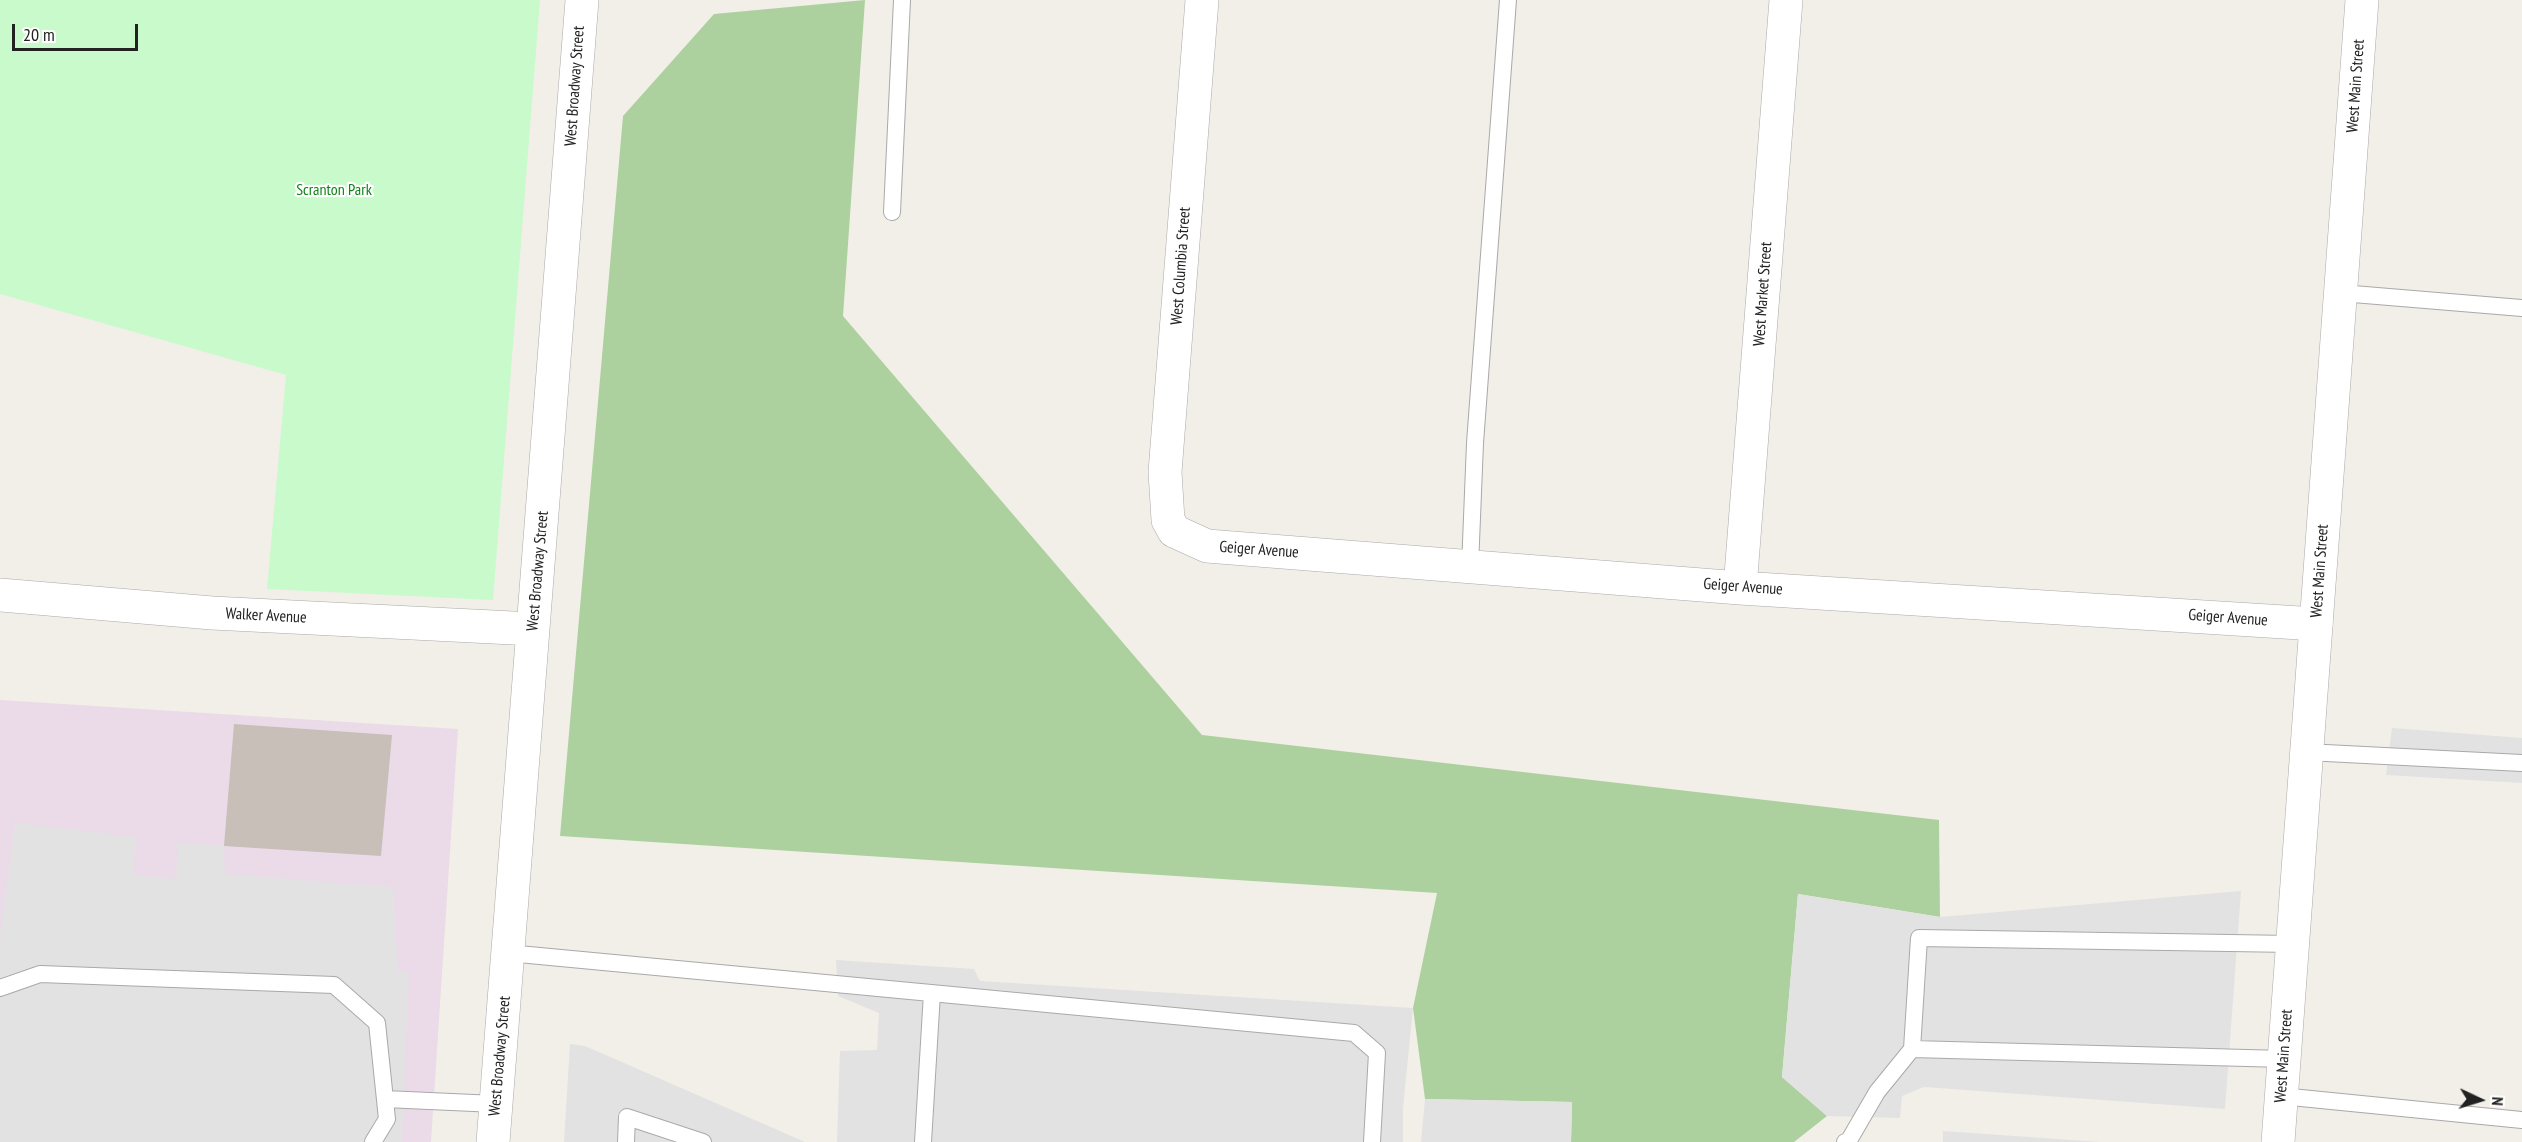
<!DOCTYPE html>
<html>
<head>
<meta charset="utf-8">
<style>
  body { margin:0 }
  #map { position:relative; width:2522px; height:1142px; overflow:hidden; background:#f2efe9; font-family:"PT Sans Narrow",sans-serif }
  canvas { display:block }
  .north { position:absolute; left:2450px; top:1070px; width:60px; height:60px; -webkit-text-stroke:4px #fff; paint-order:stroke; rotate:94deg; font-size:16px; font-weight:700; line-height:24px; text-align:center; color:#222 }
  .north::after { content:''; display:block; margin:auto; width:21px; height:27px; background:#222; clip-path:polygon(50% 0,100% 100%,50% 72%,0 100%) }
  .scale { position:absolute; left:12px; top:24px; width:126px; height:27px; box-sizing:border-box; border:3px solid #222; border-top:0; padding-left:8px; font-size:18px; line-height:21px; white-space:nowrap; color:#222; -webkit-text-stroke:4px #fff; paint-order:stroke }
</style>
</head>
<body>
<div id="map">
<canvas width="2522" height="1142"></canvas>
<div class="north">N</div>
<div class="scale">20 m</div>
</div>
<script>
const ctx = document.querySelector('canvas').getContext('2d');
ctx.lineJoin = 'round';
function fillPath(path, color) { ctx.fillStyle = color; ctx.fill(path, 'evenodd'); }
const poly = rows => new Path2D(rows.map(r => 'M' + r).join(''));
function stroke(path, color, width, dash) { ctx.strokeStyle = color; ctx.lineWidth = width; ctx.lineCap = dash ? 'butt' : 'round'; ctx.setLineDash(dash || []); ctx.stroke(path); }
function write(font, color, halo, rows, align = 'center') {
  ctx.font = font + ' "PT Sans Narrow",sans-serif'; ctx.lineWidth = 4.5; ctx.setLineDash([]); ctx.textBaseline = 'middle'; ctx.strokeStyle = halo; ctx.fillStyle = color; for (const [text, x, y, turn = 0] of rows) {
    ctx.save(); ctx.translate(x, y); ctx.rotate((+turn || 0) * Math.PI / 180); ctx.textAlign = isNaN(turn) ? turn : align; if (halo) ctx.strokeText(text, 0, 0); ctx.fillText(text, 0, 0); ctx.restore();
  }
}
fillPath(poly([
  [0,700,458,729,431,1142,0,1142]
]), '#ebdbe8');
fillPath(poly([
  [865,0,843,316,1202,735,1939,820,1940,917,1798,894,1782,1077,1827,1116,1794,1142,1571,1142,1572,1102,1425,1099,1413,1008,1437,893,560,836,623,116,714,14]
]), '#add19e');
fillPath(poly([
  [0,0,540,0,493,600,267,589,286,375,0,294]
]), '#c8facc');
fillPath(poly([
  [2392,728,2522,738,2522,783,2386,775],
  [15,823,136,837,133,875,176,879,178,842,224,846,225,874,393,887,398,971,409,973,402,1142,0,1142,0,936],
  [2241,891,2225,1109,1924,1087,1902,1096,1900,1118,1827,1116,1782,1077,1798,894,1940,917],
  [836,960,974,969,980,981,1413,1008,1403,1108,1403,1142,837,1142,840,1051,877,1050,879,1013,838,996],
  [570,1044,585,1046,805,1142,564,1142],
  [1425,1099,1572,1102,1571,1142,1421,1142],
  [1943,1131,2100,1142,1943,1142]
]), '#e2e2e2');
fillPath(poly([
  [234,724,392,735,381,856,224,846]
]), '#c7bfb8');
const service = poly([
  [892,212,902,0],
  [2341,293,2522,308],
  [1470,567,1475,443,1508,0],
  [2306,752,2522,763],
  [508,953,1354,1033,1377,1053,1372,1142],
  [0,988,40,974,334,985,377,1023,387,1119,373,1142],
  [1912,1049,1919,938,2292,944],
  [2281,1096,2522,1120],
  [385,1099,496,1104],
  [626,1142,627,1117,703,1142],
  [923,1142,932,993],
  [1845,1142,1848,1142,1877,1092,1912,1049,2284,1059]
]);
const minor = poly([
  [1202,0,1165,472,1168,520,1174,531,1207,546,1740,588,2316,624],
  [1740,588,1786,0],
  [0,595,212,613,533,629],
  [493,1142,582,0]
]);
const tertiary = poly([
  [2278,1142,2362,0]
]);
stroke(service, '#a9a9a9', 18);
stroke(minor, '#a9a9a9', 34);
stroke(tertiary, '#a9a9a9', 34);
stroke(service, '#fff', 16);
stroke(minor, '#fff', 33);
stroke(tertiary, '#fff', 33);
write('16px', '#222', '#fff', [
  ["West Broadway Street",575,86,-86],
  ["West Main Street",2356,86,-86],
  ["West Columbia Street",1181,266,-86],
  ["West Market Street",1763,294,-86],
  ["Geiger Avenue",1259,550,4],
  ["West Broadway Street",538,571,-85],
  ["West Main Street",2320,571,-86],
  ["Geiger Avenue",1743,587,4],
  ["Walker Avenue",266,616,3],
  ["Geiger Avenue",2228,618,4],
  ["West Broadway Street",500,1056,-85],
  ["West Main Street",2284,1056,-86]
]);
write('16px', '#0c8416', '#fff', [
  ["Scranton Park",334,190]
]);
</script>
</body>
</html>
